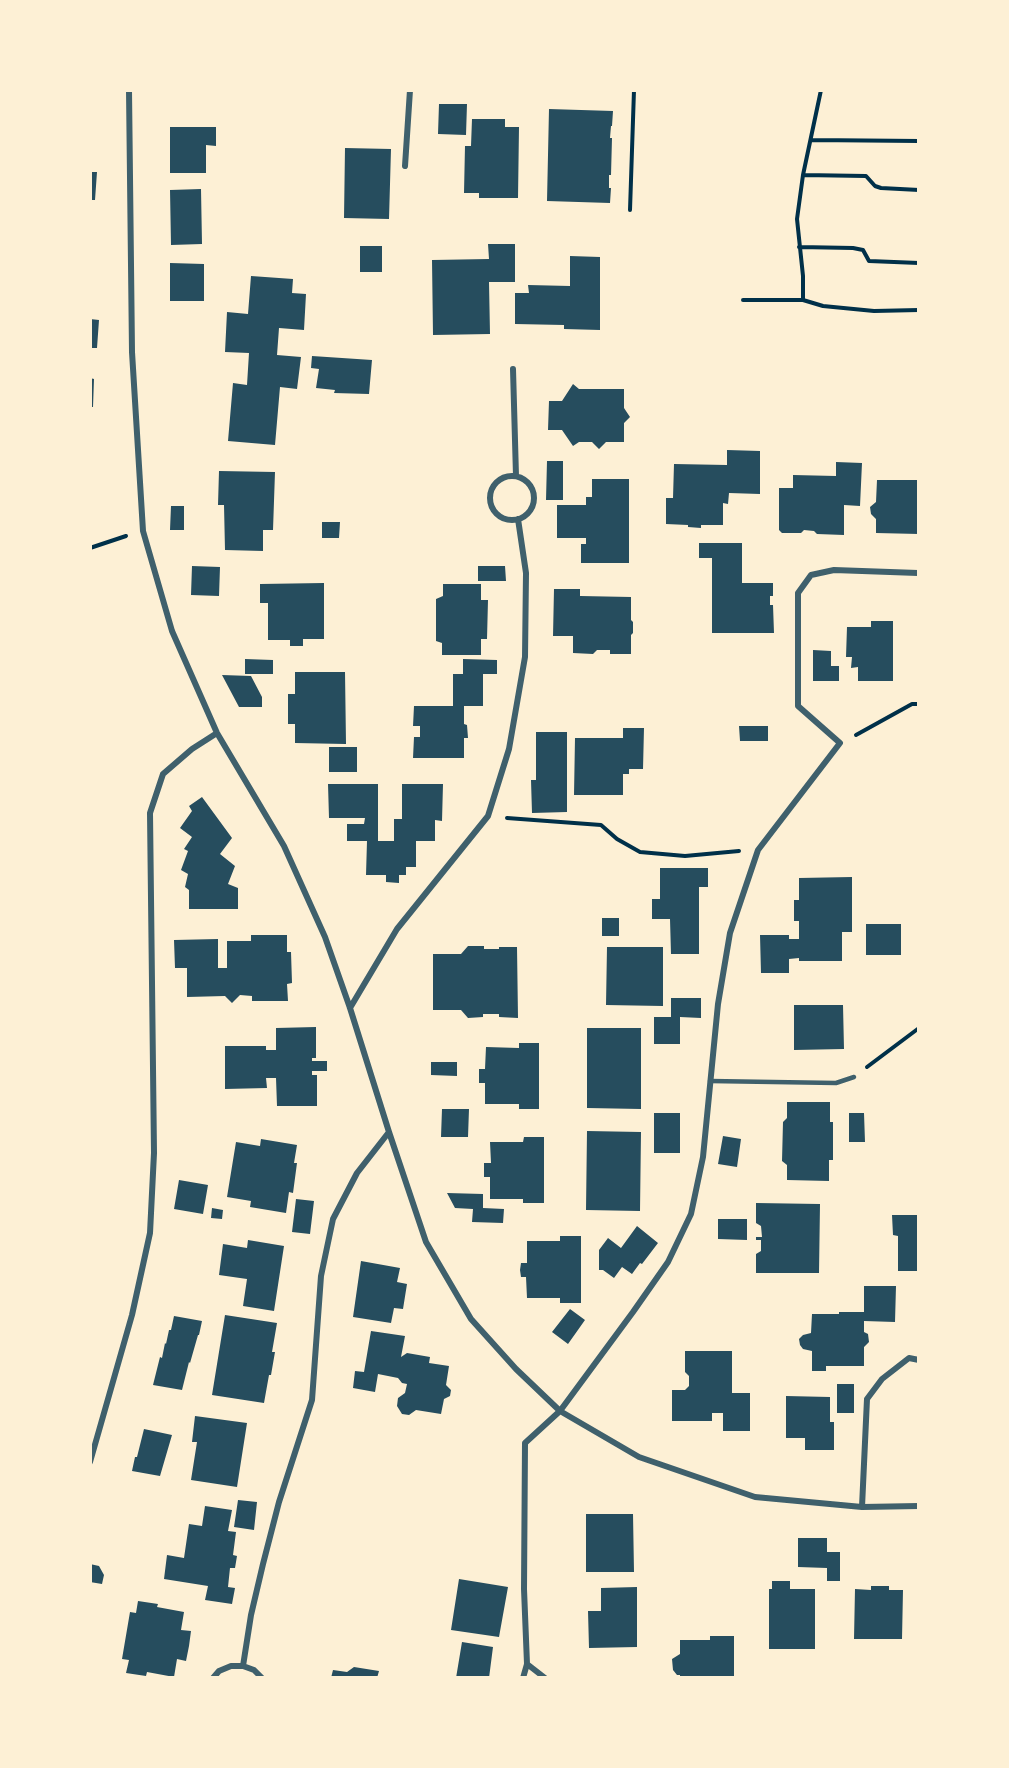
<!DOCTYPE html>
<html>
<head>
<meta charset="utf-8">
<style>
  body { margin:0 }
  #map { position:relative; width:1009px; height:1768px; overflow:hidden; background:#fdf0d5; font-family:Overpass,sans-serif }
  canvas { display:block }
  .frame { position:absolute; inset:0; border:92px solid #fdf0d5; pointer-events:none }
</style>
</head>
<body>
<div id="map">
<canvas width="1009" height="1768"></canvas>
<div class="frame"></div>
</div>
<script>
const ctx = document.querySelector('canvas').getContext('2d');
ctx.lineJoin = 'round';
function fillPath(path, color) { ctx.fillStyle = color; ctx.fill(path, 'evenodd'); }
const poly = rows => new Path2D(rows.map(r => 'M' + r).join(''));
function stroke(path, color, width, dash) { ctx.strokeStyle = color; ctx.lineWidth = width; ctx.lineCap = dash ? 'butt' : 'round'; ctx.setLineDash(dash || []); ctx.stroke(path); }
fillPath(poly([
  [439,104,467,104,466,135,438,134],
  [549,109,613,111,612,126,611,126,610,138,612,138,611,175,609,175,609,188,611,188,610,203,547,201],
  [472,119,505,119,505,127,519,127,518,198,479,198,479,193,464,193,465,146,471,146],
  [170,127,216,127,216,146,206,145,206,173,170,173],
  [345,148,391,149,389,219,344,218],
  [90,172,97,172,95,200,90,200],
  [201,189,202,244,171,245,170,190],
  [488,244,515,244,515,282,489,282,490,334,433,335,432,260,489,259],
  [360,246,382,246,382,272,360,272],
  [570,256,600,257,600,330,564,329,564,325,515,324,515,293,529,293,528,285,570,286],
  [170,263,204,264,204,301,170,301],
  [251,276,293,279,292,293,306,294,304,330,279,328,277,355,301,357,297,389,280,387,275,445,228,441,233,383,247,385,249,353,225,352,227,312,248,314],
  [90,319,99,320,97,348,90,348],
  [312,356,372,360,369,394,334,393,335,390,316,388,319,369,311,368],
  [90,378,94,379,93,407,90,407],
  [573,384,579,389,624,389,624,408,630,417,624,423,624,442,606,442,599,449,592,442,579,442,573,446,562,430,548,430,549,401,562,401],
  [727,450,760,451,760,494,729,493,728,504,723,503,723,525,701,525,701,528,688,527,688,525,666,524,666,498,673,498,674,464,727,465],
  [547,461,563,461,563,500,546,500],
  [836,462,862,463,860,506,844,505,844,535,817,534,814,531,804,530,801,533,782,533,779,530,779,488,793,488,793,475,836,476],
  [219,471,275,472,273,530,263,530,263,551,225,550,224,505,218,505],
  [592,479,629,479,629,563,581,563,581,544,586,544,586,538,557,538,557,505,586,505,586,497,592,497],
  [877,480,919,480,919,534,876,533,876,519,871,514,870,507,876,502],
  [171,506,184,506,184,530,170,530],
  [322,522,340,522,339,538,322,538],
  [699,543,742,543,742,583,773,583,773,596,770,596,770,605,773,605,774,633,712,633,712,558,699,558],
  [192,566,220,567,219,596,191,595],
  [478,566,505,566,506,581,478,581],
  [324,583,324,639,303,639,303,646,290,646,290,640,268,640,268,603,260,603,260,584],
  [443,584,481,584,481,600,488,600,487,639,481,639,481,655,442,655,442,643,436,641,436,599,443,596],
  [554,589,580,589,580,596,631,597,631,620,633,622,633,633,631,635,631,654,610,654,610,650,597,650,593,654,573,653,573,636,553,636],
  [871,621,893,621,893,681,858,681,858,667,851,668,852,657,846,657,847,627,871,627],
  [813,650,831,651,831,666,839,666,839,681,813,681],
  [245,659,273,660,273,674,245,674],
  [463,659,497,660,497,674,483,674,483,706,464,706,464,724,467,725,468,738,464,738,464,758,413,758,414,737,420,737,420,726,413,726,414,706,453,706,453,674,463,674],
  [295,672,345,672,346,744,295,743,295,724,288,724,288,694,295,694],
  [222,675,251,676,262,697,262,707,239,707],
  [739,726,768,726,768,741,740,741],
  [623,728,644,728,643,769,629,769,629,774,623,774,623,795,574,795,575,738,623,738],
  [536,732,567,732,567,812,532,813,531,780,536,780],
  [329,747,357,747,357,772,329,772],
  [328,784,378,784,378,841,394,841,394,819,402,819,402,784,443,784,442,821,435,820,435,841,416,841,416,867,406,867,406,875,399,875,399,883,386,882,386,875,366,875,367,841,347,841,347,824,364,824,365,818,329,818],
  [202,797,232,838,220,854,235,866,228,884,238,888,238,909,189,909,189,890,185,887,188,874,181,870,188,851,184,849,192,837,180,828,192,811,189,806],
  [660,868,708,868,708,887,699,887,699,954,671,954,670,919,652,919,652,899,660,899],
  [852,877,852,932,842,932,842,961,799,961,799,958,789,959,789,973,761,973,760,935,789,935,789,939,799,939,799,921,794,921,794,900,799,900,799,878],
  [602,918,619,918,619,936,602,936],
  [866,924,901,924,901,955,866,955],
  [251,935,287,935,287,952,291,952,292,983,287,984,288,1001,252,1001,252,996,240,995,232,1003,225,996,187,997,187,968,175,968,174,940,218,939,218,968,227,968,227,941,251,941],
  [468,946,484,946,484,949,499,949,499,947,517,947,518,1018,499,1017,499,1014,483,1014,483,1017,468,1018,461,1010,433,1010,433,954,461,954],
  [607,947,663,947,663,1006,606,1005],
  [671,998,701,998,701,1018,680,1017,680,1044,654,1044,654,1017,671,1017],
  [794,1005,843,1005,844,1049,794,1050],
  [316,1027,316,1058,312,1058,312,1061,327,1061,327,1071,312,1071,312,1075,317,1075,317,1106,277,1106,276,1078,266,1078,267,1088,225,1089,225,1046,266,1046,266,1050,276,1050,276,1028],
  [587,1028,641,1028,641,1109,587,1108],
  [519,1043,539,1043,539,1109,519,1109,519,1104,485,1104,485,1083,479,1083,479,1069,485,1069,486,1047,519,1048],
  [431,1062,457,1062,457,1076,431,1075],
  [787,1102,830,1102,830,1122,833,1122,833,1160,829,1160,829,1181,787,1180,787,1165,782,1161,783,1122,787,1118],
  [442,1109,469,1109,468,1137,441,1137],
  [654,1113,680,1113,680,1153,654,1153],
  [849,1113,864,1113,865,1142,849,1142],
  [587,1131,641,1132,640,1211,586,1210],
  [723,1136,741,1139,737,1167,718,1164],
  [524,1137,544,1137,544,1203,523,1203,523,1199,490,1199,490,1177,484,1177,484,1163,491,1163,490,1142,523,1142],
  [261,1139,297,1145,294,1163,297,1163,293,1193,289,1192,286,1213,250,1207,251,1201,227,1197,236,1142,260,1146],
  [179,1180,208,1185,203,1214,174,1209],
  [447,1193,483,1194,483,1208,504,1209,503,1223,472,1222,473,1209,455,1208],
  [296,1199,314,1201,310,1234,292,1232],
  [756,1203,820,1204,819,1273,756,1273,756,1254,761,1251,761,1240,756,1240,756,1237,762,1237,761,1226,756,1223],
  [212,1208,223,1210,222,1219,211,1218],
  [892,1215,919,1215,919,1271,898,1271,898,1236,893,1235],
  [718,1219,747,1219,747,1240,718,1239],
  [637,1226,658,1243,642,1264,640,1263,632,1274,622,1267,614,1278,603,1270,599,1270,599,1250,608,1238,621,1248],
  [560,1236,581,1236,581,1303,560,1303,560,1298,527,1298,526,1277,521,1277,520,1270,521,1263,527,1263,527,1241,560,1241],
  [248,1240,284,1246,274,1311,243,1306,247,1279,219,1275,223,1244,247,1248],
  [361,1261,400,1268,397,1282,407,1284,403,1309,394,1308,391,1323,353,1317],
  [864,1286,896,1286,895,1322,864,1321,864,1332,868,1334,869,1342,864,1347,864,1366,826,1366,826,1371,812,1371,812,1351,803,1349,800,1345,799,1339,803,1335,811,1333,812,1314,839,1314,839,1312,864,1312],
  [570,1309,585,1320,568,1344,552,1332],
  [225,1315,277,1323,272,1352,275,1352,271,1375,269,1375,264,1403,212,1395],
  [174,1316,202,1321,199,1335,198,1335,190,1363,189,1362,182,1390,153,1385,160,1357,162,1358,165,1343,166,1344,169,1330,171,1330],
  [371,1331,405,1336,401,1357,407,1353,430,1357,429,1363,449,1366,446,1385,451,1390,450,1396,444,1399,441,1414,416,1410,409,1415,402,1414,397,1406,398,1398,405,1393,407,1384,402,1383,398,1378,378,1374,375,1392,353,1388,355,1371,364,1372],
  [685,1351,732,1351,732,1393,750,1393,750,1431,723,1431,723,1413,712,1413,712,1421,672,1421,672,1390,685,1390,689,1386,689,1376,685,1372],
  [837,1384,854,1384,854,1413,837,1413],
  [786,1396,830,1397,830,1422,834,1422,834,1450,805,1450,805,1438,786,1438],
  [195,1416,247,1423,237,1487,191,1480,197,1442,192,1442],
  [144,1429,172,1435,160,1476,132,1471,135,1457,137,1457],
  [238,1500,257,1502,254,1530,234,1527],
  [205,1506,232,1510,228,1531,236,1532,233,1555,237,1556,235,1568,230,1568,228,1587,235,1588,232,1604,205,1600,208,1586,164,1579,167,1555,184,1558,189,1524,202,1526],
  [586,1514,633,1514,634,1572,586,1572],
  [798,1538,827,1538,827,1552,840,1552,840,1581,827,1581,827,1568,798,1567],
  [90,1564,99,1566,104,1575,102,1584,90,1582],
  [459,1579,508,1587,499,1637,451,1630],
  [772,1581,790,1581,790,1589,815,1589,815,1649,769,1649,769,1589,772,1589],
  [871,1586,889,1586,889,1590,903,1590,902,1639,854,1639,855,1589,871,1590],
  [637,1587,637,1647,589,1648,588,1611,601,1611,601,1588],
  [138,1601,158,1604,157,1607,184,1612,181,1630,191,1631,189,1646,186,1661,177,1659,174,1677,147,1672,146,1676,126,1673,129,1660,122,1659,130,1612,136,1613],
  [710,1636,734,1636,734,1678,680,1678,680,1675,677,1675,673,1670,672,1659,680,1654,680,1640,710,1640],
  [462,1642,493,1647,489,1678,456,1678],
  [354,1667,379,1671,377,1678,331,1678,333,1670,347,1672]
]), '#264d5e');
stroke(poly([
  [821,90,803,175,797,219,803,276,803,300,823,306,874,311,919,310],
  [811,140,919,141],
  [803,175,866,176,875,186,881,188,919,190],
  [630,210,634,90],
  [799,247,853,248,863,250,869,261,919,263],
  [743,300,803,300],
  [90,548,126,536],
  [856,735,912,704,919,704],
  [507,818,601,825,617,839,640,852,685,856,739,851],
  [867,1067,919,1028]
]), '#003049', 4);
stroke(poly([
  [710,1081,836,1083,854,1077]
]), '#3f606c', 4.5);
stroke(poly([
  [129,90,132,352,143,531,172,631,217,733,284,846,325,937,350,1008,389,1132,426,1242,471,1319,516,1369,560,1411,639,1457,755,1497,862,1507,919,1506],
  [405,166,410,90],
  [513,369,516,476],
  '490 498a22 22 0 1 1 44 0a22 22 0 1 1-44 0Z',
  [350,1008,397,929,488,816,509,749,525,657,526,573,518,519],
  [90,1462,132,1315,150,1233,154,1153,150,813,163,774,192,749,217,733],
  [862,1507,867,1399,882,1379,909,1358,919,1360],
  [527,1664,545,1678],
  [243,1666,251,1615,263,1564,279,1502,312,1400,321,1276,333,1219,357,1173,389,1132],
  [213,1678,219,1671,231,1666,243,1666,254,1670,262,1678],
  [523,1678,527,1664,524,1589,525,1443,560,1411,633,1312,668,1262,691,1214,703,1157,718,1004,730,933,758,850,840,743,798,706,798,593,811,575,834,570,918,573]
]), '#3f606c', 6);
</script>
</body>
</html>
